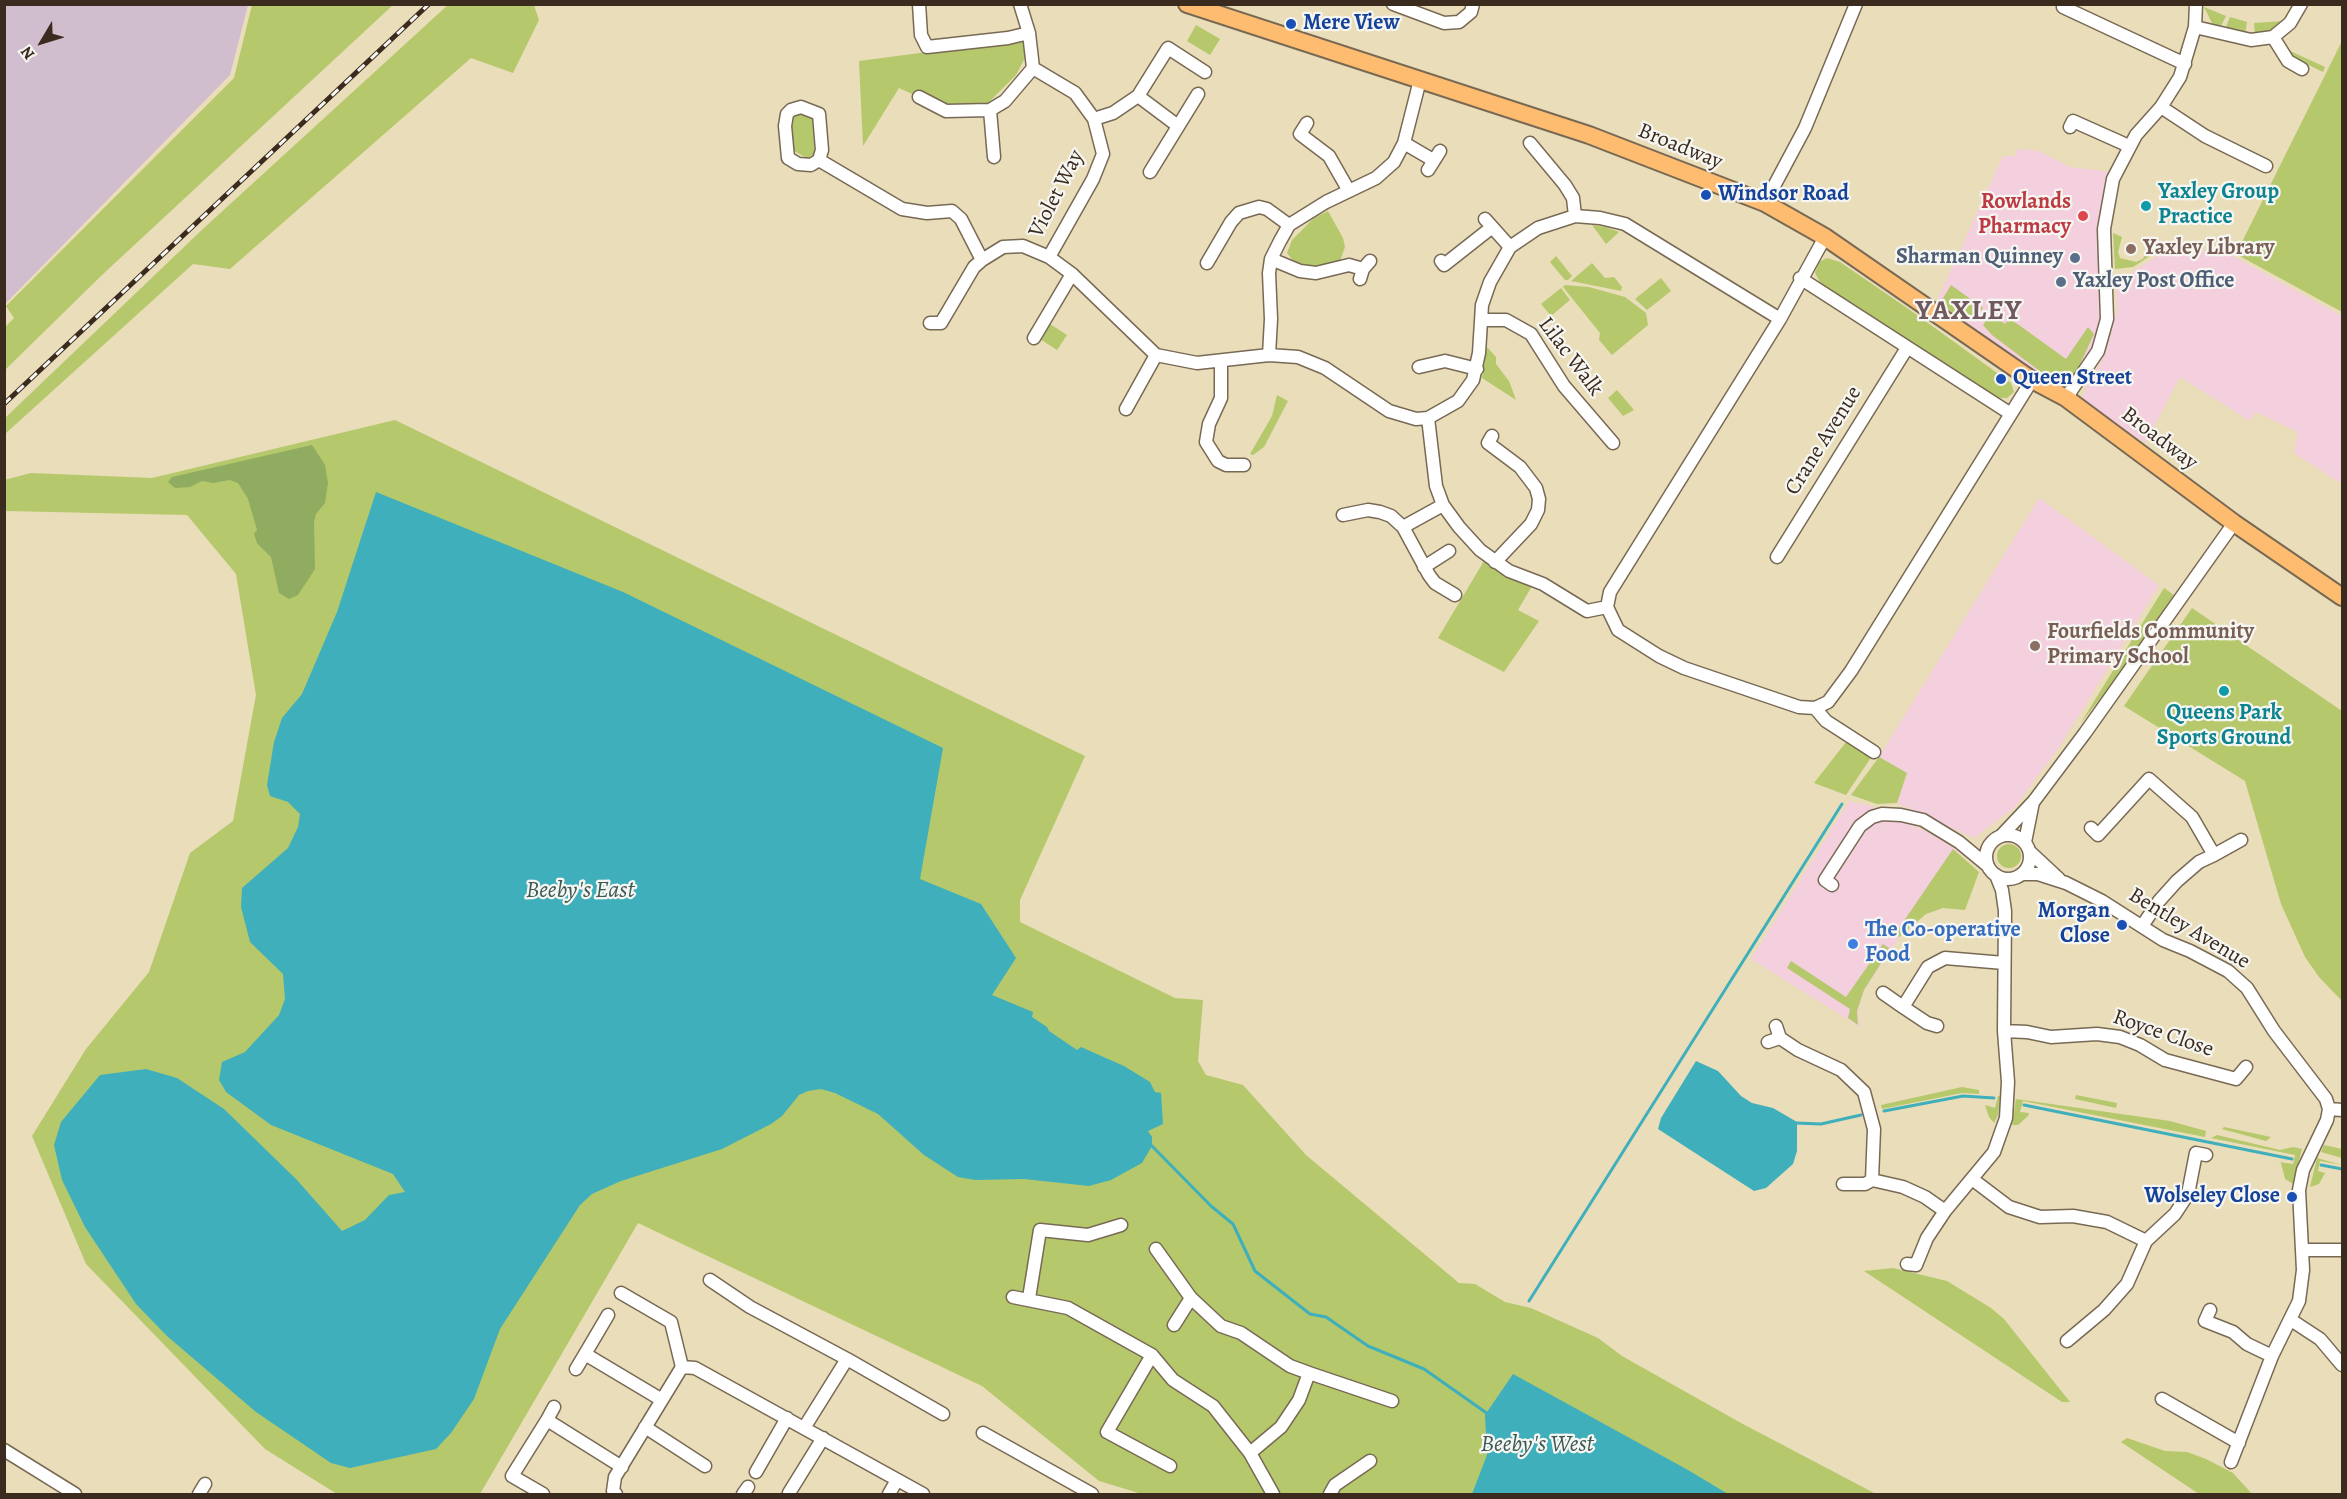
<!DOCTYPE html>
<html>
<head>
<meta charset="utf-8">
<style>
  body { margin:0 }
  #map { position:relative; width:2347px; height:1499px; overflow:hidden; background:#eaddb9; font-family:Alegreya,serif }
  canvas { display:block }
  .frame { position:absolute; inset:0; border:6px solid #3b2a1e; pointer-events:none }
  .north { position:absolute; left:12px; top:12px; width:60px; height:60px; -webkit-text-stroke:4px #f6f6f2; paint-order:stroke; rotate:232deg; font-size:16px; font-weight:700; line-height:24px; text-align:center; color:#3b2a1e }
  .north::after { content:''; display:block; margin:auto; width:21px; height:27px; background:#3b2a1e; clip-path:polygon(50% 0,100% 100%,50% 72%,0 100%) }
</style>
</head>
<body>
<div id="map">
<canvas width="2347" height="1499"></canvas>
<div class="frame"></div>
<div class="north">N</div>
</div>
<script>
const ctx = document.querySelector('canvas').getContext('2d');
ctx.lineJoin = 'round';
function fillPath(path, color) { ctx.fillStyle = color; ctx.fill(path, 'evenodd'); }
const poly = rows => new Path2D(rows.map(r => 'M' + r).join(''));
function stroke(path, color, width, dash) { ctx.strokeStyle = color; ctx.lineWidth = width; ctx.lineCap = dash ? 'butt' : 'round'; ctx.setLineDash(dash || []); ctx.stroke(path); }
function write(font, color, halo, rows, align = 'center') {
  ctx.font = font + ' Alegreya,serif'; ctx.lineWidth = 4.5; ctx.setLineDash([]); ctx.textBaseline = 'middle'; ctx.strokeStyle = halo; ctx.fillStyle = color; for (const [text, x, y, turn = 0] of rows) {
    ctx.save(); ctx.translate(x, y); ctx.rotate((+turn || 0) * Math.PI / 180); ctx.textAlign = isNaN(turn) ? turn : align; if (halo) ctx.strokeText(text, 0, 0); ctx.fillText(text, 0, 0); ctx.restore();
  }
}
fillPath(poly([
  [2017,149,2039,151,2070,167,2112,172,2102,324,2093,351,2068,389,2061,390,1934,307,2003,156,2016,156],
  [2172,246,2233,256,2342,316,2342,484,2294,453,2298,432,2256,412,2250,421,2180,377,2145,443,2082,400,2087,385,2105,355,2117,310,2116,283],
  [2039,498,2159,585,2058,749,2014,808,1974,838,1897,803,1907,773,1879,757],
  [1849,801,1871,806,1929,833,1962,853,1956,852,1948,864,1864,991,1858,1011,1860,1027,1751,959]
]), '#f4cfdd');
fillPath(poly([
  [5,4,248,5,230,75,5,304]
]), '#d0bdcd');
fillPath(poly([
  [449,4,534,5,539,20,513,73,471,58,230,269,193,264,5,434,5,418,205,227],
  [252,5,393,5,102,275,5,370,5,327,14,318,6,306,234,78],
  [2204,7,2226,16,2220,28,2214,27],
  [2230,17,2247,22,2245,35,2225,29],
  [2285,21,2270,31,2255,35,2254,23],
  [1196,25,1220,39,1210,55,1187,41],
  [1026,39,1026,56,1016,75,987,104,941,104,920,90,916,96,899,88,863,146,859,61],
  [2342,41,2342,312,2236,254],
  [2288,50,2325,67,2323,72,2290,56],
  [798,113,812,116,815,154,807,158,794,151,791,127,793,117],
  [1328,211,1343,238,1345,247,1340,261,1318,267,1294,262,1287,253,1292,240,1314,218],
  [1592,225,1605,227,1619,232,1606,244],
  [2113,233,2122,237,2118,252,2120,258,2136,262,2143,259,2149,243,2150,256,2133,267,2115,269],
  [1556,256,1572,276,1568,280,1565,280,1550,262],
  [1827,258,1840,262,1910,310,2011,383,2014,392,2007,398,1996,398,1822,286,1815,273,1819,262],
  [1592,263,1605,278,1614,277,1622,287,1621,291,1571,281],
  [1661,278,1671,291,1647,310,1635,299],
  [1565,285,1589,287,1625,297,1646,313,1648,325,1612,355,1599,340,1600,333,1563,287],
  [1951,285,1983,308,1974,319,1961,319,1940,303],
  [1561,288,1570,300,1551,316,1541,304],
  [1991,314,2005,324,2009,319,2019,325,2066,359,2088,327,2094,334,2077,371,2067,384,2058,385,1992,335,1983,325],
  [1050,324,1067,335,1057,350,1040,339],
  [1487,347,1496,357,1496,364,1509,381,1516,400,1482,378],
  [1617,390,1634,410,1623,416,1608,398],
  [1277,395,1288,401,1264,447,1253,455,1250,454,1272,416],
  [395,420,1085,756,1020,900,1020,922,1175,998,1203,1000,1198,1061,1206,1075,1243,1085,1306,1155,1459,1283,1475,1284,1505,1302,1531,1308,1598,1338,1622,1356,1741,1423,1876,1494,1142,1494,1099,1481,982,1386,638,1223,480,1494,337,1494,265,1449,86,1264,32,1136,86,1049,149,972,190,853,233,821,256,695,236,574,187,515,5,511,4,480,31,473,152,478],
  [1484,561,1498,572,1532,586,1518,610,1539,621,1504,672,1438,638],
  [2164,588,2174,595,2115,680,2080,724],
  [2192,608,2342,711,2342,1001,2319,977,2305,957,2281,904,2245,781,2124,706],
  [1846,742,1872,756,1846,795,1814,783],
  [1879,757,1907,773,1897,803,1877,804,1851,795],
  '1997 856a12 12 0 1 1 24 0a12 12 0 1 1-24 0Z',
  [1953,849,1979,872,1965,910,1943,908,1926,914,1899,937,1895,934],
  [1883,944,1890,949,1864,990,1857,1011,1858,1025,1848,1018,1850,1009,1787,968,1791,961,1846,997],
  [1962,1087,1979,1090,1979,1094,1962,1093,1882,1109,1881,1105],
  [2076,1095,2117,1103,2116,1108,2075,1099],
  [1998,1096,2000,1096,1998,1115,1994,1123,1989,1117,1985,1105,1995,1108],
  [2016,1099,2170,1121,2206,1131,2205,1137,2023,1101,2020,1112,2029,1113,2028,1116,2018,1125,2012,1125],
  [2224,1127,2271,1137,2266,1141,2222,1129],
  [2217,1135,2280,1150,2293,1147,2302,1149,2293,1184,2285,1179,2281,1163,2278,1162,2293,1164,2295,1155,2211,1138],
  [2324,1145,2342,1149,2342,1158,2321,1152],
  [2317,1158,2342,1165,2320,1161,2318,1171,2325,1173,2319,1184,2310,1187],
  [1893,1268,1947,1281,1991,1308,2004,1319,2070,1402,2062,1402,1864,1271],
  [2127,1438,2165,1451,2187,1452,2206,1459,2233,1473,2252,1494,2199,1494,2121,1442]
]), '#b5c86c');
fillPath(poly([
  [312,445,325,465,328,483,325,503,316,514,314,522,315,569,298,595,289,599,279,593,271,557,257,543,254,534,257,530,248,499,238,483,230,480,213,483,202,481,190,487,175,488,168,482,172,477]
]), '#90ac60');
fillPath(poly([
  [376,492,623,592,943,748,920,879,981,904,1016,958,992,995,1033,1012,1032,1017,1047,1027,1049,1031,1077,1050,1081,1047,1124,1066,1150,1082,1155,1092,1161,1093,1163,1124,1148,1131,1152,1137,1152,1146,1142,1163,1111,1180,1089,1186,1024,1179,975,1180,958,1177,924,1155,878,1114,835,1093,821,1089,808,1091,799,1095,782,1116,771,1124,722,1149,621,1181,592,1194,580,1205,500,1329,474,1399,451,1433,436,1449,350,1468,331,1463,256,1412,167,1336,136,1304,85,1227,62,1180,54,1145,61,1122,100,1075,146,1069,177,1078,224,1109,297,1180,342,1231,365,1220,389,1195,405,1192,393,1174,271,1125,226,1092,219,1080,222,1062,245,1052,279,1015,285,999,283,974,250,942,241,907,242,888,288,848,298,827,300,814,288,802,270,796,267,785,274,742,282,718,302,694,337,612],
  [1696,1061,1718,1071,1741,1096,1752,1103,1773,1108,1797,1122,1797,1151,1793,1164,1766,1188,1754,1191,1658,1129,1661,1118],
  [1513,1374,1688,1470,1728,1494,1472,1494,1487,1455,1485,1415]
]), '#3fafbc');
stroke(poly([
  [2024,1105,2292,1159],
  [1884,1111,1963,1096,1994,1098],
  [1796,1123,1821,1124,1861,1115],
  [1150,1144,1211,1206,1233,1224,1255,1271,1310,1314,1326,1317,1368,1346,1424,1369,1488,1414],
  [2321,1165,2342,1169],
  [1529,1301,1842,804]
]), '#3fafbc', 3);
const minor = poly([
  [919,4,921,35,927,47,1008,38,1029,33],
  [1020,4,1029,33,1033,68,1075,93,1094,119,1103,154,1093,179,1049,257],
  [1393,4,1444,23,1459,22,1471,12,1473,4],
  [2063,7,2185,64],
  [2195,27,2251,40,2273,37,2290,23,2301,4],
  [2273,37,2288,61,2302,69],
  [1138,96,1178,126],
  [919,97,946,111,990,110,1005,101,1033,68],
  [2161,107,2205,136,2266,166],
  [990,110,994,157],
  [1094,119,1113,113,1138,96,1168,48,1205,72],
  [1307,123,1300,134,1329,156,1349,191],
  [2070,127,2073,121,2129,146],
  [1404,143,1433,160],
  [1530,143,1565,185,1573,198,1575,216],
  [819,160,822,150,819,114,801,107,791,110,787,114,785,126,788,158,798,164,811,165,819,160,902,209,927,213,952,211,961,219,982,260],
  [1428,170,1440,151],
  [1150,172,1198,94],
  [1765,203,1805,128,1856,4],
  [1485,219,1510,247],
  [1825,237,1780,319,1610,592,1607,607,1618,630,1659,656,1684,668,1799,707,1815,708,1828,702,1851,671,2032,380],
  [1271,259,1300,271,1316,273,1349,265,1363,269],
  [1441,261,1444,265,1491,228],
  [1207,263,1231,222,1239,213,1259,207,1267,209,1289,225],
  [1800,278,2011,414],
  [1360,279,1363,269,1370,261],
  [1482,320,1506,320,1531,334,1564,386,1613,443],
  [930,323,941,323,974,267,982,260,1003,247,1023,246,1049,257,1072,274,1156,355,1197,363,1269,355,1298,357,1325,368,1389,411,1416,419,1428,418,1458,401,1473,380,1479,353,1482,305,1490,282,1510,247,1538,228,1575,216,1600,218,1625,224,1780,319],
  [1034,338,1072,274],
  [1269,355,1271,319,1269,273,1271,259,1280,241,1289,225,1326,202,1376,178,1394,162,1404,143,1420,80],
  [1221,362,1221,398,1209,424,1206,442,1218,461,1226,465,1244,465],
  [1419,367,1445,361,1477,369],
  [2066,398,2098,351,2107,319,2104,229,2113,179,2136,135,2161,107,2180,77,2195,27,2196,4],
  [1126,409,1156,355],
  [1428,418,1436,486,1443,505,1459,527,1480,550,1509,571,1543,584,1587,611,1607,607],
  [1492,436,1488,443,1520,467,1536,488,1539,499,1538,510,1531,524,1495,562],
  [1343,515,1368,510,1380,512,1391,516,1403,527,1443,505],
  [1403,527,1429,575,1435,583,1455,595],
  [1777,557,1907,348],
  [1424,567,1449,551],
  [1815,708,1826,721,1874,752],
  [2091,828,2098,835,2149,779,2192,817,2214,855,2199,862,2177,881,2159,901,2142,926],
  '1986 857a22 22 0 1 1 44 0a22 22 0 1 1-44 0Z',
  [2001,836,2034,801,2085,733,2234,523],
  [2025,842,2033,802],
  [2030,852,2059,879],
  [2214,855,2241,840],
  [2022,874,2038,874,2066,883,2102,901,2163,940,2190,951,2228,971,2247,988,2274,1031,2326,1099,2329,1109,2327,1120,2303,1170,2299,1190,2303,1270,2299,1301,2272,1356,2231,1462],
  [1832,885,1825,880,1860,826,1872,817,1882,814,1901,815,1923,820,1959,842,1988,866],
  [1883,993,1903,1007,1928,967,1945,958,2004,963],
  [1903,1007,1927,1023,1937,1026],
  [1776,1026,1780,1038,1798,1050,1841,1070,1864,1092,1874,1129,1872,1180,1903,1187,1925,1197,1945,1211],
  [2004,1031,2027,1032,2051,1037,2097,1034,2120,1037,2140,1045,2165,1060,2236,1079,2246,1067],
  [1768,1042,1780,1038],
  [2329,1109,2342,1110],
  [1972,1179,2009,1207,2040,1217,2073,1216,2107,1222,2146,1241],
  [1843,1184,1865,1184,1872,1180],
  [1156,1249,1191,1298,1174,1325],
  [2302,1250,2342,1250],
  [1907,1264,1916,1265,1927,1238,1945,1211,1994,1152,2006,1118,2008,1082,2004,1031,2005,911,2002,890,1996,875],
  [710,1280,750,1307,847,1359],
  [621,1293,671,1322,682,1367],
  [1013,1297,1068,1308,1152,1355,1173,1380,1213,1406,1250,1453,1273,1494],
  [1029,1298,1040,1230,1088,1235,1121,1225],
  [1191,1298,1221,1326,1241,1333,1290,1366,1309,1373],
  [2210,1310,2205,1321,2233,1332,2247,1344,2272,1356],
  [608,1315,585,1354,662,1400],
  [2291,1320,2320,1339,2342,1365],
  [2067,1341,2104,1310,2127,1284,2146,1241,2175,1214,2188,1194,2196,1153,2206,1155],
  [1152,1355,1107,1432,1170,1466],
  [576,1369,585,1354],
  [2162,1399,2239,1443],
  [547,1420,554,1407],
  [645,1427,705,1466],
  [804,1428,847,1359,943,1414],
  [983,1433,1092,1494],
  [4,1450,75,1494],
  [1250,1453,1281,1427,1299,1400,1309,1373,1392,1401],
  [756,1472,787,1418],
  [789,1493,823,1438],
  [199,1494,205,1484],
  [543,1494,512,1476,547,1420,622,1467],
  [616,1494,613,1491,615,1477,682,1367,695,1368,923,1494],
  [743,1494,748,1487],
  [889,1494,897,1480],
  [1330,1494,1335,1485,1370,1461]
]);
const major = poly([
  [1187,4,1589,135,1765,203,1825,237,2032,380,2066,398,2234,523,2342,597]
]);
stroke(minor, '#786954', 15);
stroke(major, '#786954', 20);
stroke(minor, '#fff', 12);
stroke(major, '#febc70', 16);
const rail = poly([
  [4,404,429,4]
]);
stroke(rail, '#3b2a1e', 5);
stroke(rail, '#f6f6f2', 3, [9]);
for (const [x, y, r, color] of [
  [1291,24,6,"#1a4fb4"],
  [1706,195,6,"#1a4fb4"],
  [2146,206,6,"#0f9aa8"],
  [2083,216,6,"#e0444e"],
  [2131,249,6,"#8d6e63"],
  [2075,258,6,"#5c6f8a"],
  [2061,282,6,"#5c6f8a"],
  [2001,379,6,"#1a4fb4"],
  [2035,646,6,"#8d6e63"],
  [2224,691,6,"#0f9aa8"],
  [2122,925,6,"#1a4fb4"],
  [1853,944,6,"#3f7fe0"],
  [2292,1197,6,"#1a4fb4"]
]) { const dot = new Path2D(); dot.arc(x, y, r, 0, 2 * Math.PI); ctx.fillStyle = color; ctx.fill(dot); stroke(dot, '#f6f6f2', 2); }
write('bold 22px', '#164399', '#f6f6f2', [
  ["Mere View",1303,24],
  ["Windsor Road",1718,195],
  ["Queen Street",2013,379],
  ["Morgan",2110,912,"right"],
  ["Close",2110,937,"right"],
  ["Wolseley Close",2280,1197,"right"]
], 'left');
write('22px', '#3b2a1e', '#f6f6f2', [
  ["Broadway",1680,147,22],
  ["Violet Way",1057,194,-63],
  ["Lilac Walk",1570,357,53],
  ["Broadway",2159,439,37],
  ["Crane Avenue",1824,441,-58],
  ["Bentley Avenue",2189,929,31],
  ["Royce Close",2163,1034,19]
]);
write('bold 22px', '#0d838f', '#f6f6f2', [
  ["Yaxley Group",2158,193],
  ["Practice",2158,218],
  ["Queens Park",2224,714,"center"],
  ["Sports Ground",2224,739,"center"]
], 'left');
write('bold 22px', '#be3a42', '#f6f6f2', [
  ["Rowlands",2071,203],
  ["Pharmacy",2071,228]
], 'right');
write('bold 22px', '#785e54', '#f6f6f2', [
  ["Yaxley Library",2143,249],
  ["Fourfields Community",2047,633],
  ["Primary School",2047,658]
], 'left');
write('bold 22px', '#4e5e75', '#f6f6f2', [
  ["Sharman Quinney",2063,258],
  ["Yaxley Post Office",2073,282,"left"]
], 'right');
write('bold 22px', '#366cbe', '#f6f6f2', [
  ["The Co-operative",1865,931],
  ["Food",1865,956]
], 'left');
write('italic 24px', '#3c5955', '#f6f6f2', [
  ["Beeby's East",580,891],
  ["Beeby's West",1537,1445]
]);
ctx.letterSpacing = '1.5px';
write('bold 28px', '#71595f', '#f6f6f2', [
  ["YAXLEY",1969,312]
]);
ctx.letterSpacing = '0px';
</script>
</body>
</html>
